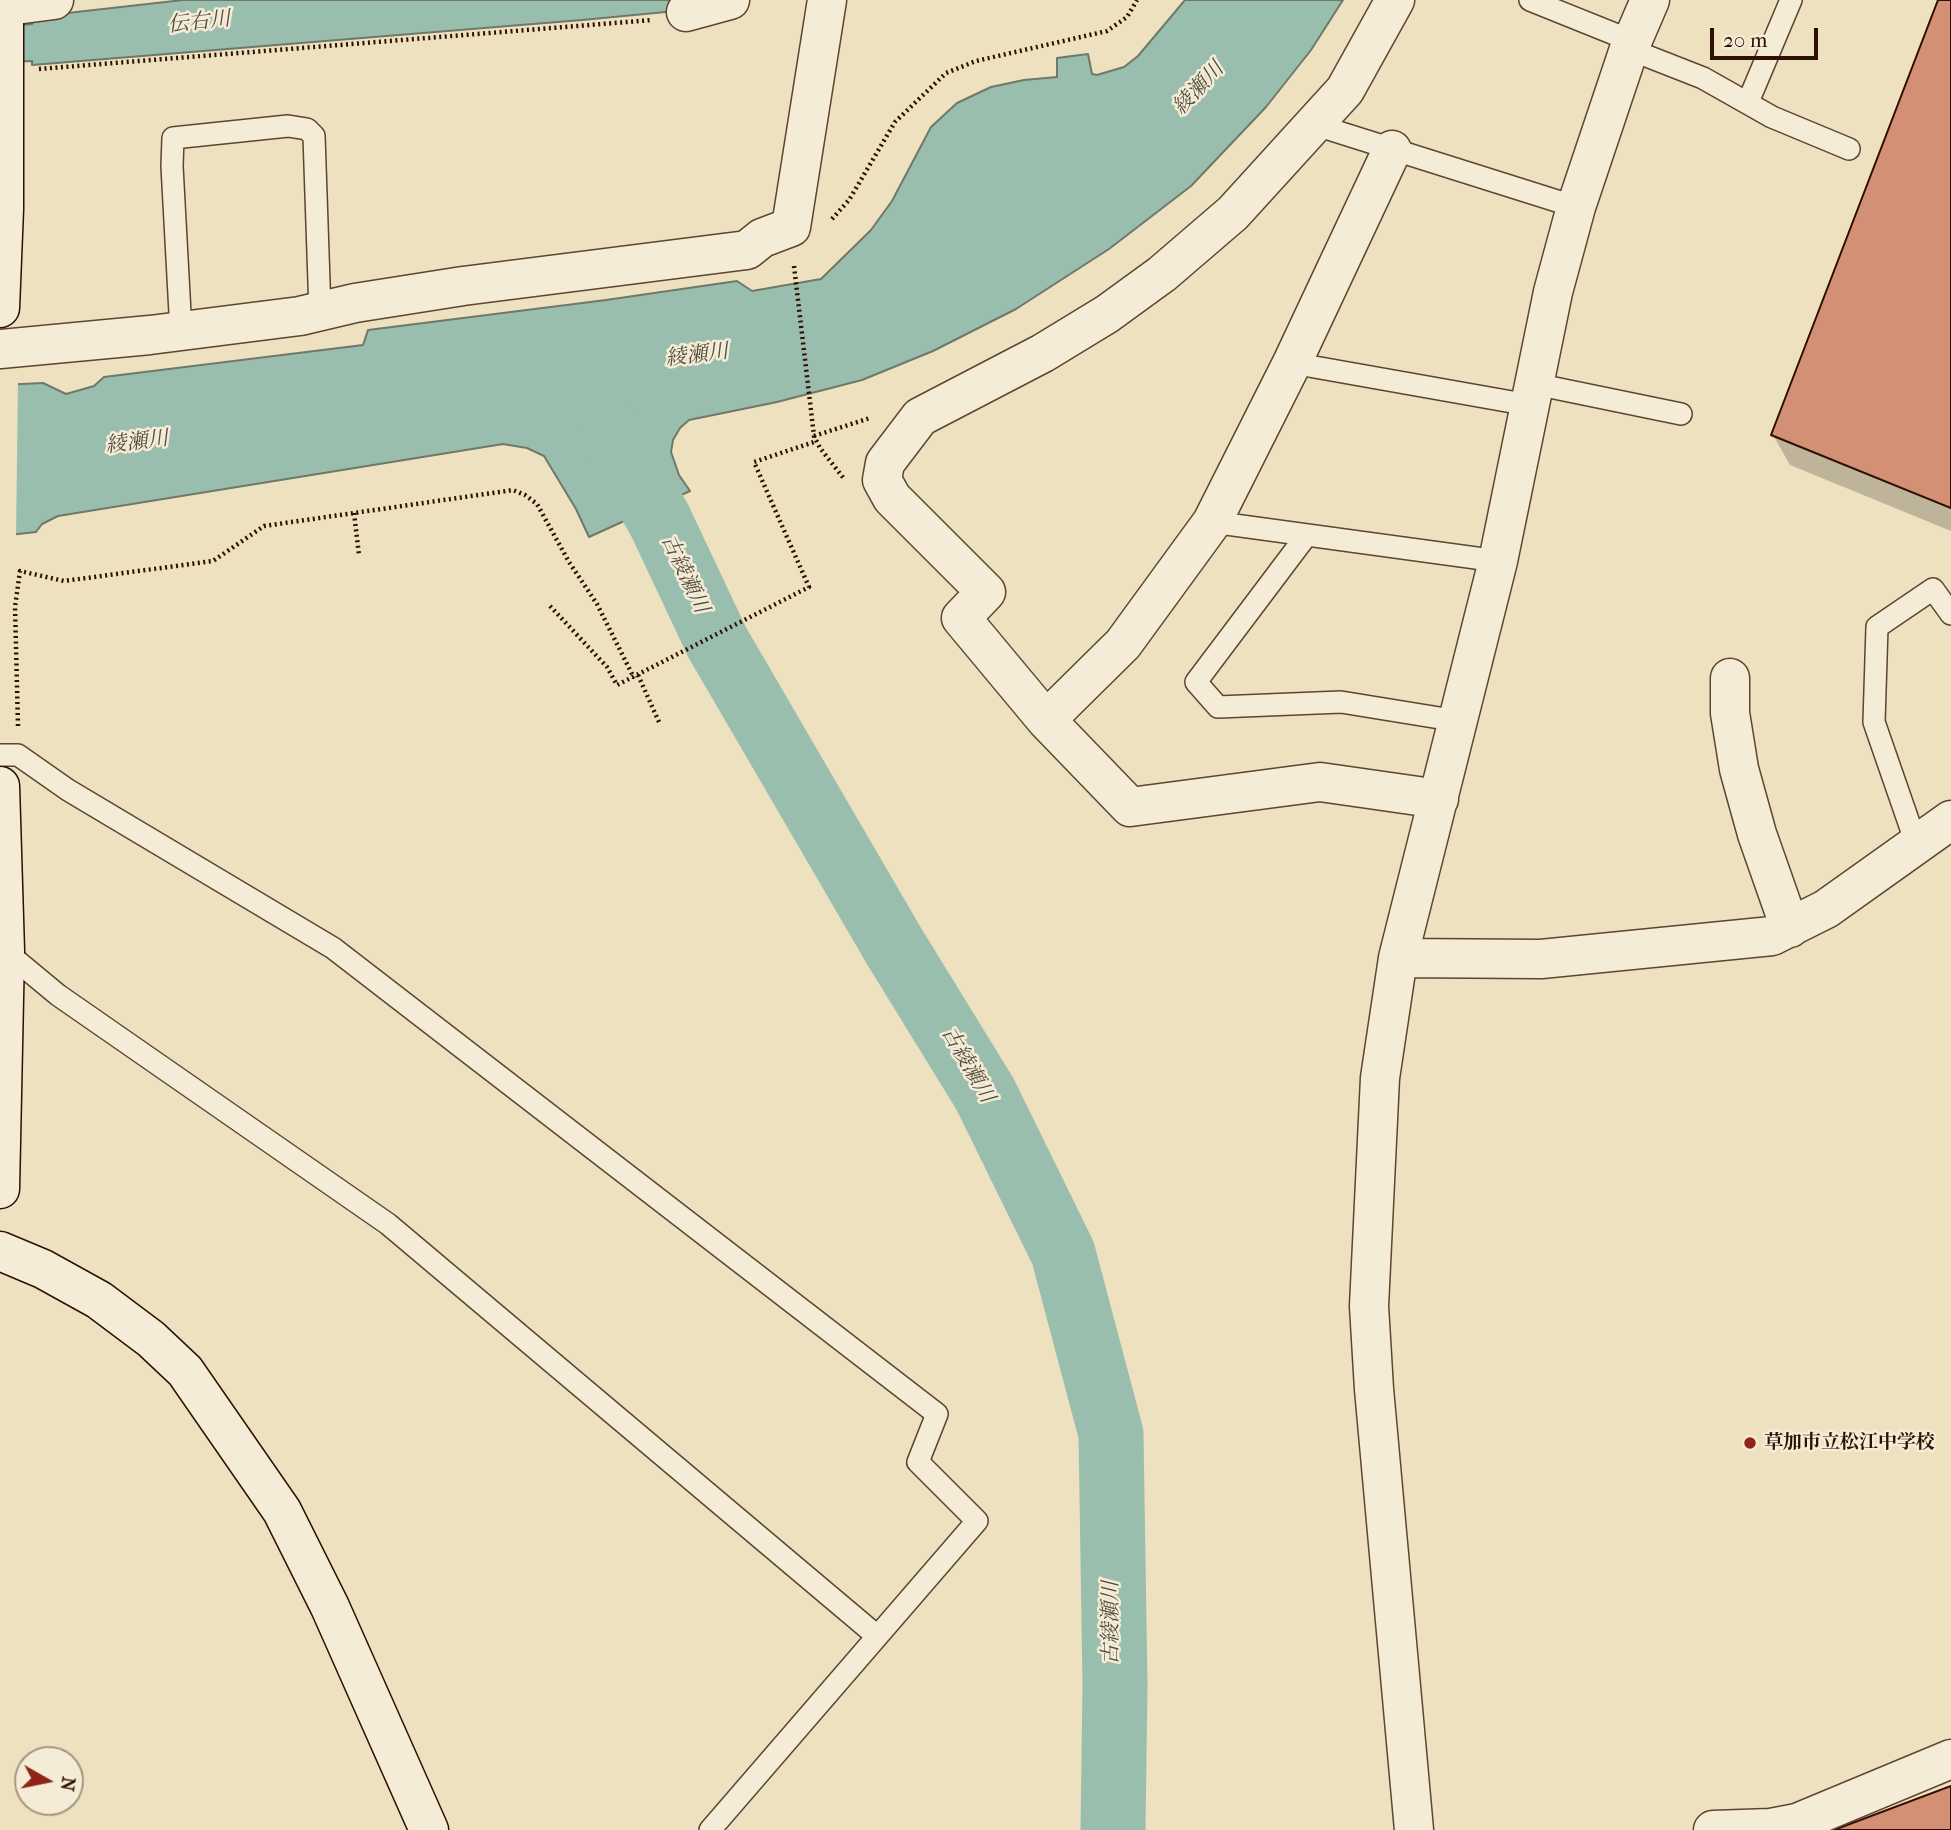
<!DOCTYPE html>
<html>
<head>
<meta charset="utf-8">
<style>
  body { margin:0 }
  #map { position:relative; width:1951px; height:1830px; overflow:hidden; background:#eee1c0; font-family:"IM FELL French Canon",serif }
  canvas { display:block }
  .north { position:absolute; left:14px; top:1746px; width:70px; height:70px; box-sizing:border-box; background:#f4ecd6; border:2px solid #a59481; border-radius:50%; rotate:99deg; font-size:19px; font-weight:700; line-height:28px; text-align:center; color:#2e0f01 }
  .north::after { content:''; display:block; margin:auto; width:24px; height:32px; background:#8f2418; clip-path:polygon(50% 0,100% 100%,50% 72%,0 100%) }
  .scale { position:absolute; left:1710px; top:28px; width:108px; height:32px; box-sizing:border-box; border:4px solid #2e0f01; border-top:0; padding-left:9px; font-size:21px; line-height:24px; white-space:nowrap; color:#2e0f01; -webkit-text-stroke:5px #f4ecd6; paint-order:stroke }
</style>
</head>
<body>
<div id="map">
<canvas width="1951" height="1830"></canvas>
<div class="north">N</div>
<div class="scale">20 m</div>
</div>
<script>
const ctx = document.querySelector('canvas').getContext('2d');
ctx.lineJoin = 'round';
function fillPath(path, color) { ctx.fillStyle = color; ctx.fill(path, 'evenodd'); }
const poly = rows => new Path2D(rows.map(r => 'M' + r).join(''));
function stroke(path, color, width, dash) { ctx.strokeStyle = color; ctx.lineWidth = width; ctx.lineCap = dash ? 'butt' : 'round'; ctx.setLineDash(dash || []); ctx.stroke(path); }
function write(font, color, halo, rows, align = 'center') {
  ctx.font = font + ' "IM FELL French Canon","Noto Serif JP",serif'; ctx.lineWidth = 5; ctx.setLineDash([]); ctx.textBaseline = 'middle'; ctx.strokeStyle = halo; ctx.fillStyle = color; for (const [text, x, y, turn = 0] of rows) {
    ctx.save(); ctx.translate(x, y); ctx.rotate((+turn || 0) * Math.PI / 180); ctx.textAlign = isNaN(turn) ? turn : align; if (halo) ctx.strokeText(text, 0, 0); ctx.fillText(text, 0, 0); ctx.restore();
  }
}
const water = poly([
  [183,0,698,0,676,11,582,20,32,65,32,61,0,62,0,27,32,24,32,17,183,0],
  [1185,0,1343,0,1311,50,1266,107,1191,186,1109,249,1016,309,933,351,862,380,777,402,689,420,680,428,673,440,671,452,679,475,690,491,589,537,576,509,544,456,527,448,503,444,58,516,42,524,36,532,0,536,0,385,43,383,66,394,94,386,104,377,363,345,368,330,606,300,737,281,752,291,821,279,871,230,892,201,931,127,957,103,991,87,1024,80,1057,77,1057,58,1088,54,1092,74,1097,75,1124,67,1138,56,1185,0]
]);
fillPath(water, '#9abeae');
stroke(water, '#6f7869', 2);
fillPath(poly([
  [0,381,18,381,16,538,0,539]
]), '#eee1c0');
fillPath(poly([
  [1940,0,1951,0,1951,531,1790,465,1773,435]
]), '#0003');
stroke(poly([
  [610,432,660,521,717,642,894,946,985,1094,1063,1253,1111,1434,1115,1685,1113,1830]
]), '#9abeae', 65);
const building = poly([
  [1938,0,1951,0,1951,508,1771,435,1938,0],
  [1951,1786,1951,1830,1834,1830,1951,1786]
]);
fillPath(building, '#d49075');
stroke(building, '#2e0f01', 2);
const lane = poly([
  [1530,0,1632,41],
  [1629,49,1703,78,1772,117,1849,149],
  [1748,102,1791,0],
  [1316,125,1576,207],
  [181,332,172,166,173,138,288,126,307,129,314,136,320,312],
  [1292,363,1529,405],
  [1535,384,1681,414],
  [1212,522,1498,561],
  [1306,536,1196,682,1218,707,1341,702,1458,721],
  [0,755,18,755,68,790,333,948,937,1414,918,1462,977,1521,710,1830],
  [1917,846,1874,722,1877,627,1933,589,1951,614],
  [5,951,58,995,388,1224,877,1636]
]);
const street = poly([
  [1395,0,1345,90,1233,213,1162,274,1107,314,1043,353,920,417,885,463,882,480,892,498,986,592,961,618,1046,720,1130,807,1320,782,1439,799],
  [0,7,54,0],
  [686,12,730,0],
  [0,349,150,335,300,316,355,303,463,286,747,250,762,238,791,227,827,0],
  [1730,678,1730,713,1739,769,1757,834,1790,928],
  [1046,720,1123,644,1212,522,1292,363,1392,150],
  [1398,958,1541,959,1772,936,1826,909,1951,820],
  [1414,1830,1374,1389,1369,1306,1380,1078,1398,958,1498,561,1553,292,1576,207,1629,49,1650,0],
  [1713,1830,1771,1828,1797,1823,1951,1759]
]);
const secondary = poly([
  [0,308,4,209,4,0],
  [0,786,5,951,0,1189],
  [0,1251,43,1269,99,1300,151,1339,185,1371,282,1511,330,1607,429,1830]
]);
stroke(lane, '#5e4431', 24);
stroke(street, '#5e4431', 41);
stroke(secondary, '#2e0f01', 41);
stroke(poly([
  [39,69,652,20],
  [832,219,849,200,895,122,946,73,976,61,1107,31,1127,17,1137,0],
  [794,266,814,436,820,448,845,480],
  [814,436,870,418],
  [354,513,359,555],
  [550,606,607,667,617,685,809,587,754,462,817,441],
  [638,675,659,722],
  [18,726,15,607,20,571,64,581,213,561,264,526,513,490,525,495,537,504,569,562,597,604,634,678]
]), '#2e0f01', 4.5, [2, 3.5]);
stroke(lane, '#f4ecd6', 21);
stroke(street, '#f4ecd6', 38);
stroke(secondary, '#f4ecd6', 38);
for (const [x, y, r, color] of [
  [1750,1443,7,"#8f2418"]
]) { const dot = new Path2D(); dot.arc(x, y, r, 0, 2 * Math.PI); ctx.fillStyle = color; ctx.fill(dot); stroke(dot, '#f4ecd6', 2.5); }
write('bold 19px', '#2e0f01', '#f4ecd6', [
  ["草加市立松江中学校",1764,1443]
], 'left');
write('italic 21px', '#544c3e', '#f4ecd6', [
  ["伝右川",199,23,-6],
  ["綾瀬川",1199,89,-47],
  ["綾瀬川",697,356,-7],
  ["綾瀬川",137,443,-7],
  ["古綾瀬川",684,574,65],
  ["古綾瀬川",967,1065,60],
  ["古綾瀬川",1112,1623,-90]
]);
</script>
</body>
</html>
